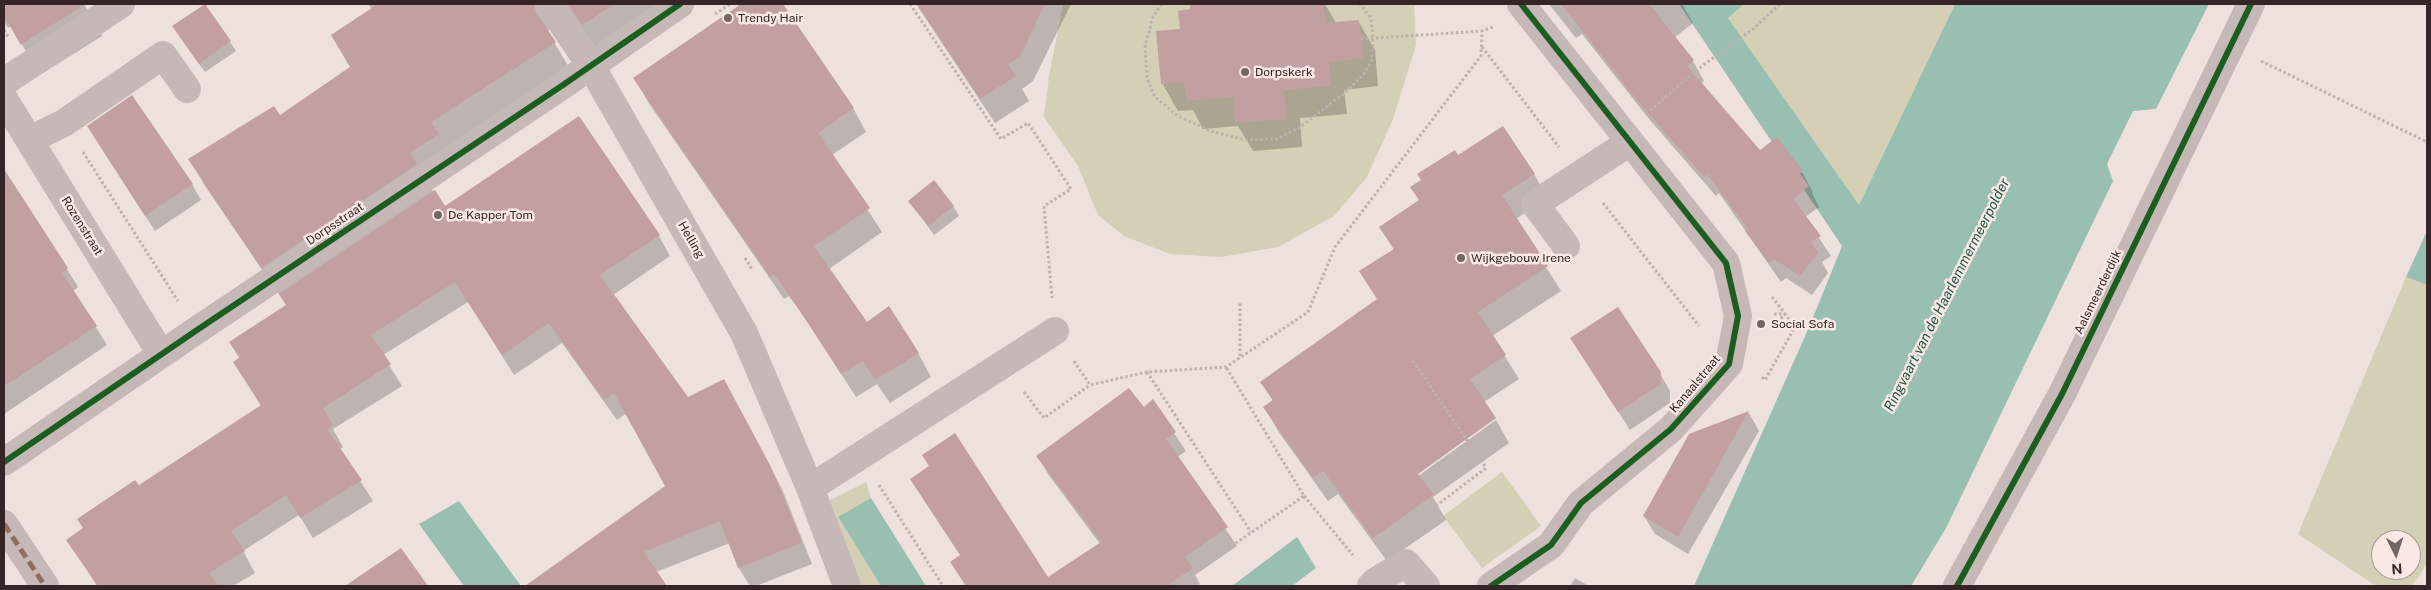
<!DOCTYPE html>
<html>
<head>
<meta charset="utf-8">
<style>
  body { margin:0 }
  #map { position:relative; width:2431px; height:590px; overflow:hidden; background:#ede0dd; font-family:"Public Sans",sans-serif }
  canvas { display:block }
  .frame { position:absolute; inset:0; border:5px solid #352526; pointer-events:none }
  .north { position:absolute; left:2371px; top:530px; width:50px; height:50px; box-sizing:border-box; background:#fae8e4; border:1px solid #ab9a98; border-radius:50%; rotate:176deg; font-size:14px; font-weight:700; line-height:20px; text-align:center; color:#352526 }
  .north::after { content:''; display:block; margin:auto; width:18px; height:22px; background:#756666; clip-path:polygon(50% 0,100% 100%,50% 72%,0 100%) }
</style>
</head>
<body>
<div id="map">
<canvas width="2431" height="590"></canvas>
<div class="frame"></div>
<div class="north">N</div>
</div>
<script>
const ctx = document.querySelector('canvas').getContext('2d');
ctx.lineJoin = 'round';
function fillPath(path, color) { ctx.fillStyle = color; ctx.fill(path, 'evenodd'); }
const poly = rows => new Path2D(rows.map(r => 'M' + r).join(''));
function stroke(path, color, width, dash) { ctx.strokeStyle = color; ctx.lineWidth = width; ctx.lineCap = dash ? 'butt' : 'round'; ctx.setLineDash(dash || []); ctx.stroke(path); }
function write(font, color, halo, rows, align = 'center') {
  ctx.font = font + ' "Public Sans",sans-serif'; ctx.lineWidth = 5; ctx.setLineDash([]); ctx.textBaseline = 'middle'; ctx.strokeStyle = halo; ctx.fillStyle = color; for (const [text, x, y, turn = 0] of rows) {
    ctx.save(); ctx.translate(x, y); ctx.rotate((+turn || 0) * Math.PI / 180); ctx.textAlign = isNaN(turn) ? turn : align; if (halo) ctx.strokeText(text, 0, 0); ctx.fillText(text, 0, 0); ctx.restore();
  }
}
fillPath(poly([
  [1063,4,1414,4,1416,45,1393,119,1367,177,1334,216,1278,247,1221,257,1170,254,1124,236,1098,215,1078,166,1044,117,1049,76],
  [1744,4,1955,4,1859,205,1728,18],
  [2406,277,2427,285,2427,564,2412,586,2376,586,2298,534],
  [2381,540,2411,540,2411,570,2381,570],
  [1502,472,1541,526,1482,568,1443,516],
  [866,482,871,498,838,517,881,586,857,586,826,509,830,500]
]), '#d5cfb6');
fillPath(poly([
  [1679,4,1744,4,1728,18,1859,205,1955,4,2209,4,2156,109,2133,111,2107,164,2113,181,1946,528,1911,586,1694,586,1810,325,1842,246],
  [2427,231,2427,285,2406,277],
  [871,498,926,586,881,586,838,517],
  [459,501,521,586,464,586,419,524],
  [1297,537,1316,568,1292,586,1232,586]
]), '#99bfb1');
fillPath(poly([
  [4,4,84,4,102,36,40,75,11,26,8,28,4,21],
  [368,4,684,4,598,51,573,17,550,25,548,32,570,69,425,180,445,207,659,236,670,256,613,295,688,398,735,401,782,489,812,564,756,586,750,586,739,568,730,543,656,572,666,586,541,586,537,579,667,487,627,413,617,420,562,343,514,375,468,302,383,355,402,386,333,429,343,447,340,449,373,501,313,538,299,515,243,551,255,573,233,586,97,586,68,540,139,487,261,406,234,362,240,359,230,343,287,306,205,186,190,159,280,116,351,67,372,9],
  [743,4,781,4,853,108,866,132,832,155,882,232,829,269,866,324,918,353,931,377,890,403,877,384,856,397,812,328,789,296,784,299,648,102,635,78],
  [916,4,1071,4,1033,81,1022,89,1029,101,995,123],
  [1191,4,1325,4,1336,23,1359,22,1375,50,1378,86,1344,90,1347,114,1300,118,1302,147,1253,151,1238,126,1203,129,1193,110,1178,111,1162,83,1181,31,1192,10],
  [1549,4,1682,4,1693,23,1674,38,1693,61,1704,81,1701,84,1760,151,1777,139,1802,172,1813,192,1812,193,1819,207,1805,217,1831,256,1822,262,1828,273,1812,295,1786,278,1781,282,1719,193,1716,196,1649,119,1582,34,1576,38],
  [205,5,236,51,205,72,179,36],
  [88,127,192,184,201,200,155,231],
  [1458,157,1534,174,1547,198,1516,219,1561,291,1492,336,1519,379,1484,402,1413,477,1414,479,1496,420,1509,443,1433,497,1446,520,1387,561,1338,494,1328,501,1278,431,1265,408,1273,401,1262,382,1378,300,1394,250,1381,227,1420,201],
  [4,171,67,269,78,287,73,291,107,345,4,414,4,331,17,322,4,302],
  [910,201,953,206,959,216,934,235],
  [1572,339,1659,372,1670,391,1670,403,1630,430],
  [1153,401,1186,451,1177,457,1237,546,1195,575,1200,584,1197,586,966,586,952,562,961,556,922,497,1047,579,1100,544,1048,474,1038,456,1143,409],
  [1749,413,1759,431,1688,554,1655,534,1644,516,1689,435],
  [401,549,427,586,348,586],
  [1575,578,1589,586,1570,586]
]), '#0003');
fillPath(poly([
  [4,4,85,4,21,45,4,16],
  [205,4,231,41,199,64,172,26],
  [378,4,534,4,536,13,556,42,431,122,439,134,410,153,417,164,261,268,188,159,274,106,280,115,350,67,331,35],
  [568,4,615,4,582,25],
  [741,4,783,4,854,108,818,133,870,208,814,246,867,322,889,306,919,353,875,380,863,361,841,374,796,305,774,274,770,277,633,78],
  [917,4,1045,4,1020,57,1008,64,1016,76,980,99],
  [1190,4,1324,4,1325,23,1359,20,1363,58,1329,62,1331,86,1284,90,1286,119,1235,123,1233,97,1186,101,1184,82,1161,84,1156,31,1180,29,1178,11,1190,9],
  [1561,4,1649,4,1694,60,1687,66,1760,150,1777,137,1803,171,1800,174,1809,186,1793,199,1821,236,1811,242,1818,253,1800,276,1774,259,1769,263,1745,231,1748,229,1707,174,1704,177,1636,99],
  [132,95,193,184,145,216,87,126],
  [579,116,660,235,600,275,688,397,724,379,771,467,802,543,738,568,720,521,644,552,667,586,525,586,665,486,614,393,604,400,549,323,502,355,455,282,371,335,391,364,323,408,333,425,327,429,362,480,300,518,286,495,231,531,245,551,209,573,218,586,98,586,66,540,83,528,77,519,135,480,139,485,261,405,233,362,240,357,229,342,286,305,279,294,435,190,445,206],
  [1503,126,1535,174,1502,195,1548,266,1478,312,1506,355,1470,379,1496,418,1418,474,1434,495,1373,538,1323,471,1313,478,1263,407,1273,400,1260,382,1377,299,1359,271,1394,249,1379,227,1419,200,1410,187,1421,180,1417,174,1455,150,1458,155],
  [4,169,68,268,62,273,97,326,4,386],
  [934,180,954,206,928,226,908,201],
  [1618,307,1661,372,1661,384,1618,412,1570,338],
  [1129,388,1144,407,1153,399,1176,432,1166,439,1228,527,1185,557,1193,568,1167,586,966,586,950,562,960,555,910,479,929,466,922,455,955,433,1048,577,1101,542,1036,456],
  [1749,411,1678,537,1643,516,1689,434],
  [401,548,428,586,345,586]
]), '#c29fa1');
stroke(poly([
  [910,4,1001,139,1028,123,1071,189,1044,206,1052,298],
  [1162,4,1153,17,1145,47,1147,78,1155,97,1178,116,1211,131,1246,140,1276,139,1299,128,1347,91,1362,76,1371,63,1373,39,1371,18,1360,4],
  [715,14,730,4],
  [4,30,9,38],
  [1361,39,1482,31],
  [1482,47,1559,147],
  [2261,61,2427,142],
  [1650,110,1702,66,1753,29,1780,4],
  [83,152,178,301],
  [1603,203,1699,326],
  [745,258,751,267,748,269],
  [1772,297,1785,314,1772,329],
  [1240,356,1240,302],
  [1074,361,1090,385,1147,372,1226,367,1308,312,1335,247,1481,56,1482,31,1495,26],
  [1147,372,1251,532],
  [1762,377,1765,380,1795,327,1785,314,1773,314],
  [1024,392,1044,418,1090,385],
  [879,485,943,586],
  [1304,496,1353,555],
  [1408,527,1486,468,1411,358],
  [1174,586,1304,496,1226,367]
]), '#beb1af', 3, [2.5, 2.5]);
stroke(poly([
  [549,4,591,66,744,333,810,488,847,586],
  [4,82,121,4],
  [4,99,161,354],
  [29,140,64,123,163,55,187,89],
  [1566,246,1535,204,1630,142],
  [4,462,197,330,563,85,680,4],
  [810,488,1055,331],
  [4,524,45,586],
  [1371,586,1376,581,1406,563,1426,586],
  [1491,586,1551,545,1581,503,1671,429,1729,364,1738,316,1726,263,1521,4],
  [1957,586,2062,394,2251,4]
]), '#c5b8b7', 28);
stroke(poly([
  [4,524,45,586]
]), '#8d6e63', 5, [10, 5]);
stroke(poly([
  [4,462,197,330,563,85,680,4],
  [1491,586,1551,545,1581,503,1671,429,1729,364,1738,316,1726,263,1521,4],
  [1957,586,2062,394,2251,4]
]), '#1b5e20', 6);
for (const [x, y, r, color] of [
  [728,18,5,"#756666"],
  [1245,72,5,"#756666"],
  [438,215,5,"#756666"],
  [1461,258,5,"#756666"],
  [1761,324,5,"#756666"]
]) { const dot = new Path2D(); dot.arc(x, y, r, 0, 2 * Math.PI); ctx.fillStyle = color; ctx.fill(dot); stroke(dot, '#fae8e4', 2); }
write('12px', '#352526', '#fae8e4', [
  ["Trendy Hair",738,18],
  ["Dorpskerk",1255,72],
  ["De Kapper Tom",448,215],
  ["Wijkgebouw Irene",1471,258],
  ["Social Sofa",1771,324]
], 'left');
write('12px', '#352526', '#fae8e4', [
  ["Dorpsstraat",335,224,-34],
  ["Rozenstraat",82,226,58],
  ["Helling",691,240,60],
  ["Aalsmeerderdijk",2098,292,-64],
  ["Kanaalstraat",1695,384,-50]
]);
write('italic 14px', '#195947', '#fae8e4', [
  ["Ringvaart van de Haarlemmermeerpolder",1947,295,-63]
]);
</script>
</body>
</html>
